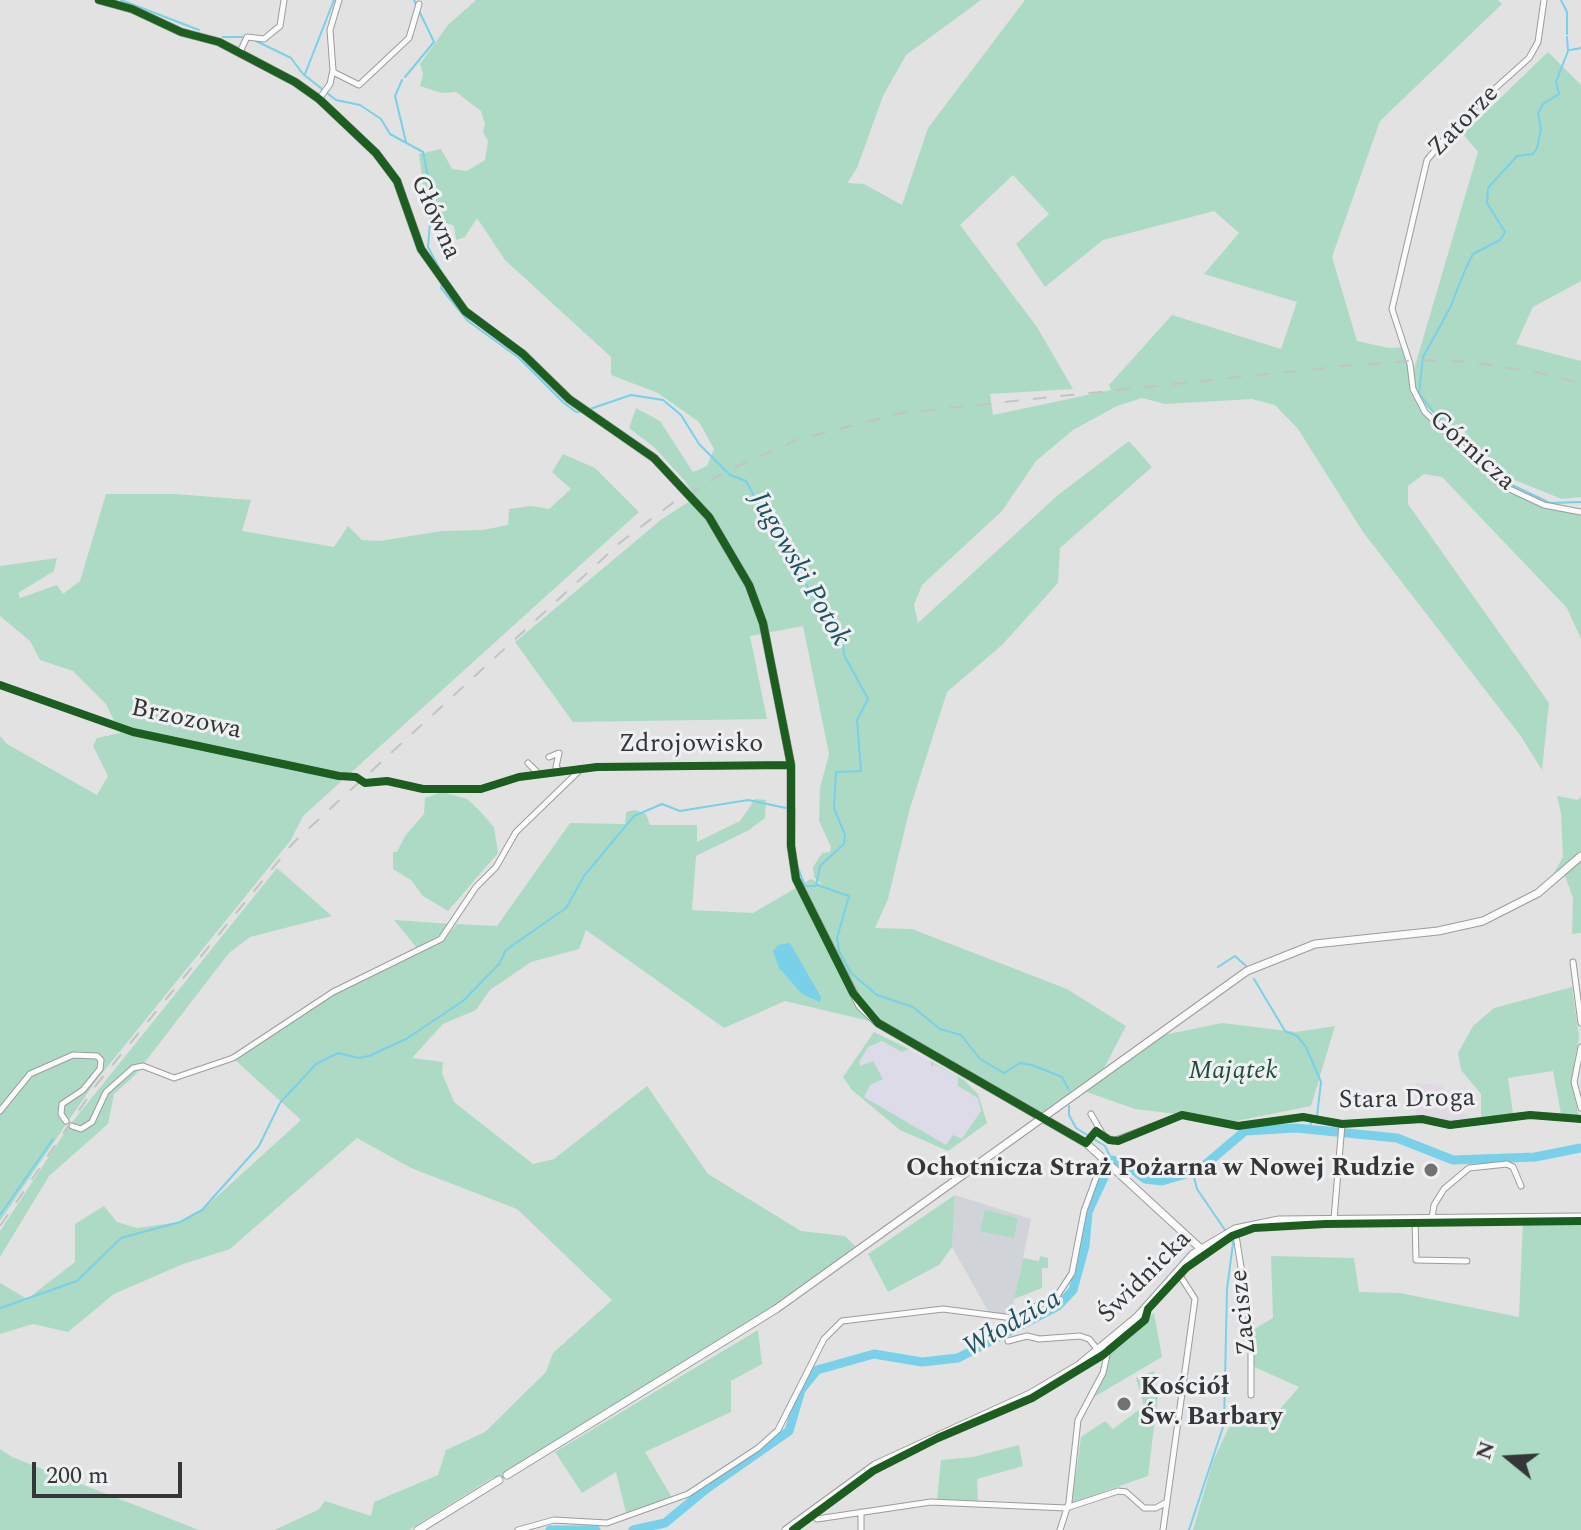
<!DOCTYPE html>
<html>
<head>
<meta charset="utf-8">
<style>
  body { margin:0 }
  #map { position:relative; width:1581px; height:1530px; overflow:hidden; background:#e2e2e3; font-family:Spectral,serif }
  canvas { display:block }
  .north { position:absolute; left:1469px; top:1418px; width:80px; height:80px; -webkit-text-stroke:6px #eef0f2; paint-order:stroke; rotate:288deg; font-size:22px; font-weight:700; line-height:32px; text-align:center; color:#353637 }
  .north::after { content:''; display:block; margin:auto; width:28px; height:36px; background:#353637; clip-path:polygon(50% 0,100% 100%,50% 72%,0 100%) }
  .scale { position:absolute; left:32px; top:1462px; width:150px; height:36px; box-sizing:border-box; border:4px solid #353637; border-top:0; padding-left:10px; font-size:24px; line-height:28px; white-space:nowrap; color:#353637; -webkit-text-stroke:6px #eef0f2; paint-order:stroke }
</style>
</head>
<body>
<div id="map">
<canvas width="1581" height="1530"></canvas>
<div class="north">N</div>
<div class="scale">200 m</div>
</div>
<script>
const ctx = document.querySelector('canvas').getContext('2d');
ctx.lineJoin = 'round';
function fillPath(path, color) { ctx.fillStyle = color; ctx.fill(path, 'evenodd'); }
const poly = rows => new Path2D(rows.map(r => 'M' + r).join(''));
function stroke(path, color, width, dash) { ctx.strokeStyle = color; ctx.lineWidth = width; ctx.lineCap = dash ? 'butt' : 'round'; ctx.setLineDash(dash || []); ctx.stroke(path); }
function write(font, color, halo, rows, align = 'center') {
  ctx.font = font + ' Spectral,serif'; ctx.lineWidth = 6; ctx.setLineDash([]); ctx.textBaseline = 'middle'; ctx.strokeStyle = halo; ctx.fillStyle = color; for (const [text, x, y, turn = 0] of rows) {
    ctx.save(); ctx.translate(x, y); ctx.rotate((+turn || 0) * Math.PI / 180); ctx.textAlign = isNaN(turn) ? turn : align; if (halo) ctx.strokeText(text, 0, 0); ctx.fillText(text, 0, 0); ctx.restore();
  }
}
fillPath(poly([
  [874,1032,964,1080,978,1094,987,1123,948,1151,900,1130,852,1090,843,1077]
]), '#dddbe7');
fillPath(poly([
  [1416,1083,1443,1085,1444,1098,1473,1120,1446,1122,1416,1117]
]), '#e1dae5');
fillPath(poly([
  [955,1195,1031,1219,1011,1315,989,1313,952,1247]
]), '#d0d4d8');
fillPath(poly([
  [476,0,981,0,906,55,883,96,857,168,847,183,864,184,902,205,928,128,1025,0,1498,0,1502,4,1380,121,1332,257,1357,341,1389,348,1405,347,1412,376,1478,152,1463,134,1548,52,1581,85,1581,281,1533,307,1516,344,1581,361,1581,497,1562,499,1507,477,1457,424,1452,427,1422,404,1425,412,1500,488,1542,507,1581,514,1581,639,1567,608,1442,477,1424,474,1408,486,1408,504,1549,703,1542,770,1520,735,1363,532,1298,429,1275,405,1252,399,1165,404,1142,398,1117,406,1073,430,1036,461,1002,511,922,585,914,605,918,623,1058,495,1129,441,1152,467,1060,548,1058,583,1002,645,947,692,910,808,888,899,875,928,912,929,1067,989,1126,1026,1101,1074,1154,1037,1222,1023,1296,1032,1335,1026,1311,1106,1236,1121,1135,1109,1081,1090,1043,1117,878,1023,785,1001,724,1028,586,930,579,949,531,962,490,990,476,1010,443,1024,412,1058,443,1062,442,1073,454,1102,533,1164,554,1159,647,1086,708,1174,801,1231,845,1236,859,1250,776,1309,699,1352,507,1475,499,1480,494,1477,409,1530,274,1530,318,1510,325,1501,371,1516,374,1502,438,1475,446,1450,485,1432,546,1372,553,1353,612,1300,517,1209,411,1168,357,1138,230,1249,183,1264,114,1294,68,1332,33,1324,0,1334,0,1283,27,1299,75,1262,75,1224,104,1206,117,1222,137,1228,180,1222,202,1210,301,1120,233,1058,333,992,441,943,457,924,497,926,570,823,625,824,626,812,635,810,646,814,650,825,697,825,697,842,740,821,755,799,766,800,765,818,749,830,696,856,692,910,753,913,811,879,823,885,814,877,813,867,822,853,830,852,831,847,819,821,820,788,829,754,803,626,750,636,767,719,573,722,515,642,662,519,693,499,700,505,685,481,655,448,629,428,636,408,660,421,693,472,707,466,714,449,699,422,658,393,611,375,611,357,505,260,477,218,465,237,456,240,454,226,427,215,419,154,441,149,452,169,467,171,485,160,488,141,483,132,485,124,481,111,456,92,442,93,420,86,423,74,420,64,448,25],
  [1013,175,1049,214,1016,244,1045,287,1103,240,1214,211,1239,233,1204,274,1297,302,1281,349,1172,315,1109,385,1111,390,993,415,990,394,1073,389,1037,327,960,225],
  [563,454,595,468,639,512,303,816,291,840,95,1082,0,1221,0,736,7,744,97,795,108,776,93,746,97,738,120,733,106,704,73,671,40,660,30,641,0,616,0,566,57,558,54,571,18,593,20,598,57,585,63,594,80,581,106,494,175,494,251,500,242,531,334,547,348,526,362,540,380,541,442,531,483,530,508,525,509,509,531,506,549,509,571,489,552,472],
  [442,792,467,799,478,809,494,827,498,853,448,911,423,896,411,880,393,869,393,852,397,852,405,836,424,814,425,798],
  [1557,796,1578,800,1581,797,1581,933,1572,934,1573,898,1564,873,1546,887,1563,857,1561,813],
  [277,868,332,916,250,937,229,953,135,1075,114,1094,108,1124,49,1176,0,1257,0,1231,69,1126],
  [394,920,452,924,443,933,417,948],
  [1572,987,1579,1037,1571,1081,1579,1117,1561,1114,1553,1071,1508,1078,1513,1114,1481,1117,1481,1094,1461,1070,1458,1053,1473,1026,1494,1008],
  [874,1032,909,1049,902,1052,882,1041,868,1047,859,1062,860,1066,873,1061,883,1079,870,1085,864,1097,946,1145,953,1135,962,1139,981,1111,978,1098,958,1086,958,1077,934,1064,932,1067,930,1061,964,1080,978,1094,987,1123,948,1151,900,1130,852,1090,843,1077],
  [955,1195,952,1247,939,1265,888,1292,868,1254],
  [985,1210,1018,1218,1014,1238,980,1231],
  [1523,1218,1581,1223,1581,1530,1193,1530,1213,1461,1231,1423,1275,1415,1299,1387,1250,1365,1251,1331,1273,1318,1271,1256,1354,1258,1359,1292,1400,1293,1519,1317],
  [1040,1256,1048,1258,1048,1268,1042,1268,1042,1288,1014,1299,1023,1258,1039,1261],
  [1154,1313,1162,1357,1094,1397,1106,1374,1112,1348],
  [758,1330,762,1364,731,1381,731,1412,645,1452,674,1501,627,1517,616,1472,582,1493,555,1452],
  [1154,1371,1158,1395,1148,1476,1072,1503,1081,1437,1105,1421,1113,1429,1144,1406,1136,1378],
  [1019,1445,1023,1466,977,1479,978,1501,937,1499,941,1460,973,1457],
  [0,1449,12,1457,199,1530,0,1530]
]), '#addac5');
fillPath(poly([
  [790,943,821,997,820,1002,802,994,779,968,773,951,778,945]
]), '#78d0e9');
stroke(poly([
  [121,0,199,30],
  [1561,0,1567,12,1567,34],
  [223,37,242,37],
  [1567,37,1568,51,1556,82,1559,94,1543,104,1538,113,1541,129,1537,148,1533,154,1517,156,1488,188,1487,203,1505,232,1500,240,1473,254,1465,270,1450,308,1423,357,1419,393,1434,413,1510,484,1550,503,1581,502],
  [256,41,291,58,303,74,336,100,360,105,381,119,390,134,423,152,432,197,428,247,444,277],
  [1570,50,1581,48],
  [305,74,334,0],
  [405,77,434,42,414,0],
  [402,80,395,96,406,142],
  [442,283,441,288,468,321,519,358,564,403,576,412,584,411],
  [590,409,631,395,663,400,681,415,699,444,730,475,746,481,768,522,797,556,804,581,843,644,844,655,868,699,857,720,861,771,836,772,834,808,845,835,844,844,820,866,816,885],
  [794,835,795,810],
  [797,865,805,886,815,886],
  [817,885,849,896,837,938,839,951,851,973,877,995,913,1007,940,1029,961,1035,980,1059,1004,1073,1020,1063,1032,1065,1062,1077,1069,1090],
  [1218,967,1235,956,1246,966],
  [1254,979,1285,1031,1297,1036,1306,1047,1321,1082,1317,1116],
  [281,1102,316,1064,338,1053,359,1058,369,1056,406,1039,463,1001,499,964,506,950,566,908,584,876,634,816,662,804,680,811,748,800,786,808],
  [1069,1106,1069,1115,1076,1128,1105,1146,1112,1160],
  [1310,1129,1311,1122],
  [1193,1173,1197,1189,1225,1230],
  [0,1215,53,1139],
  [0,1308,77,1281,121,1238,180,1222,202,1210,259,1146,280,1103],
  [1189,1530,1224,1424,1227,1289,1233,1243,1229,1235]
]), '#78d0e9', 2);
stroke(poly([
  [550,1530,596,1530],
  [633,1530,665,1523,706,1489,789,1431,801,1390,817,1370,874,1354,922,1362,958,1358,1058,1306,1073,1290,1085,1246,1088,1212,1112,1160,1124,1163,1145,1179,1162,1181,1199,1170,1245,1131,1296,1128,1397,1138,1453,1160,1535,1157,1581,1148]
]), '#78d0e9', 9);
const street = poly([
  [1544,0,1538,42,1529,58,1461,119,1427,160,1392,309,1410,364,1413,389,1425,412,1501,485,1544,505,1581,512],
  [240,52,247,37,264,39,280,26,284,0],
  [333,72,359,85,409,38,419,4],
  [319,99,330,84,333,70,330,30,339,0],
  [0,685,133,732,339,776,356,777,365,783,387,781,423,789,481,789,519,777,597,767,791,765],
  [549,757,559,753,556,767,560,771],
  [528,763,539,774],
  [1573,962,1581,1023],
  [1581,1047,1574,1082,1581,1108],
  [0,1111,30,1074,73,1055,97,1056,101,1060,100,1069,83,1090,62,1104,61,1114,66,1121],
  [1091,1114,1103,1135,1113,1141,1182,1115,1238,1126,1303,1117,1342,1124,1422,1119,1450,1125,1530,1115,1581,1119],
  [72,1126,81,1129,92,1122,106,1092,133,1068,143,1066,174,1078,233,1058,333,992,441,939,476,887,496,867,516,832,580,770],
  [1432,1218,1434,1205,1444,1189,1469,1168,1507,1164,1513,1167,1521,1186],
  [1334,1219,1342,1124],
  [1415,1219,1416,1260,1467,1261],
  [1235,1229,1251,1331,1251,1395],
  [1008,1341,1027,1336,1039,1339,1080,1336,1089,1339,1098,1350],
  [810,1512,817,1519,931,1502,1066,1508,1118,1491,1126,1492,1144,1508,1156,1508,1165,1503],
  [518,1530,554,1520,607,1523,688,1494,758,1448,778,1430,824,1339,842,1321,943,1309,1013,1318,1057,1296,1072,1273,1084,1211,1103,1159],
  [861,1530,861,1512],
  [1060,1530,1069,1502,1078,1420,1103,1373,1107,1355,1103,1348],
  [1163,1530,1195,1299,1177,1271]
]);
const secondary = poly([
  [99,0,132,9,181,32,219,42,295,82,319,99,376,153,397,181,421,249,465,311,523,354,569,399,654,458,709,517,749,585,763,623,791,765,791,846,796,879,860,1006,878,1023,1086,1143,1200,1248],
  [507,1475,776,1309,1247,971,1315,944,1438,931,1483,921,1538,893,1581,856],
  [418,1530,499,1480],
  [786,1530,875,1465,1030,1394,1079,1365,1137,1317,1193,1254,1235,1229,1279,1220,1581,1217]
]);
stroke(street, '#9c9c9d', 7);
stroke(secondary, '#9c9c9d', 9);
stroke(street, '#fbfbfb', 5);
stroke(secondary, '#fbfbfb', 7);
stroke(poly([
  [0,1226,97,1084,294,842,622,541,674,502,729,470,799,439,902,413,1343,366,1420,360,1470,362,1536,372,1581,383]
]), '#c3c3c4', 2, [14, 14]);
stroke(poly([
  [99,0,132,9,181,32,219,42,295,82,319,99,376,153,397,181,421,249,465,311,523,354,569,399,654,458,709,517,749,585,763,623,791,765,791,846,796,879,853,993,878,1023,1086,1143,1096,1131,1109,1140,1118,1141,1182,1115,1238,1126,1303,1117,1342,1124,1422,1119,1450,1125,1530,1115,1581,1119],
  [0,685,133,732,339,776,356,777,365,783,387,781,423,789,481,789,519,777,597,767,791,765],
  [793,1530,873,1471,938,1438,1032,1398,1103,1355,1145,1320,1148,1309,1186,1268,1232,1236,1254,1228,1325,1224,1581,1221]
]), '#1b5e20', 8);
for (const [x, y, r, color] of [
  [1431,1170,8,"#727273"],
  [1124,1404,8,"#727273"]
]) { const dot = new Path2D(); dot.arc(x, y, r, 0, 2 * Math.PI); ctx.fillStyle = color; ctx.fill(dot); stroke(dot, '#eef0f2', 3); }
write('26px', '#353637', '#eef0f2', [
  ["Zatorze",1465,122,-46],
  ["Główna",434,218,66],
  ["Górnicza",1471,452,42],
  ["Brzozowa",186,721,12],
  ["Zdrojowisko",691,746],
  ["Stara Droga",1407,1101,-1],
  ["Świdnicka",1146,1278,-45],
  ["Zacisze",1245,1312,-96]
]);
write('italic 26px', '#214e3b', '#eef0f2', [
  ["Majątek",1233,1073]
]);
write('bold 26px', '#353637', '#eef0f2', [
  ["Ochotnicza Straż Pożarna w Nowej Rudzie",1415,1170],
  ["Kościół",1140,1389,"left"],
  ["Św. Barbary",1140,1419,"left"]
], 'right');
write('italic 28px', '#1e5262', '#eef0f2', [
  ["Jugowski Potok",798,570,60],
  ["Włodzica",1013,1325,-30]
]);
</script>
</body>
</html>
